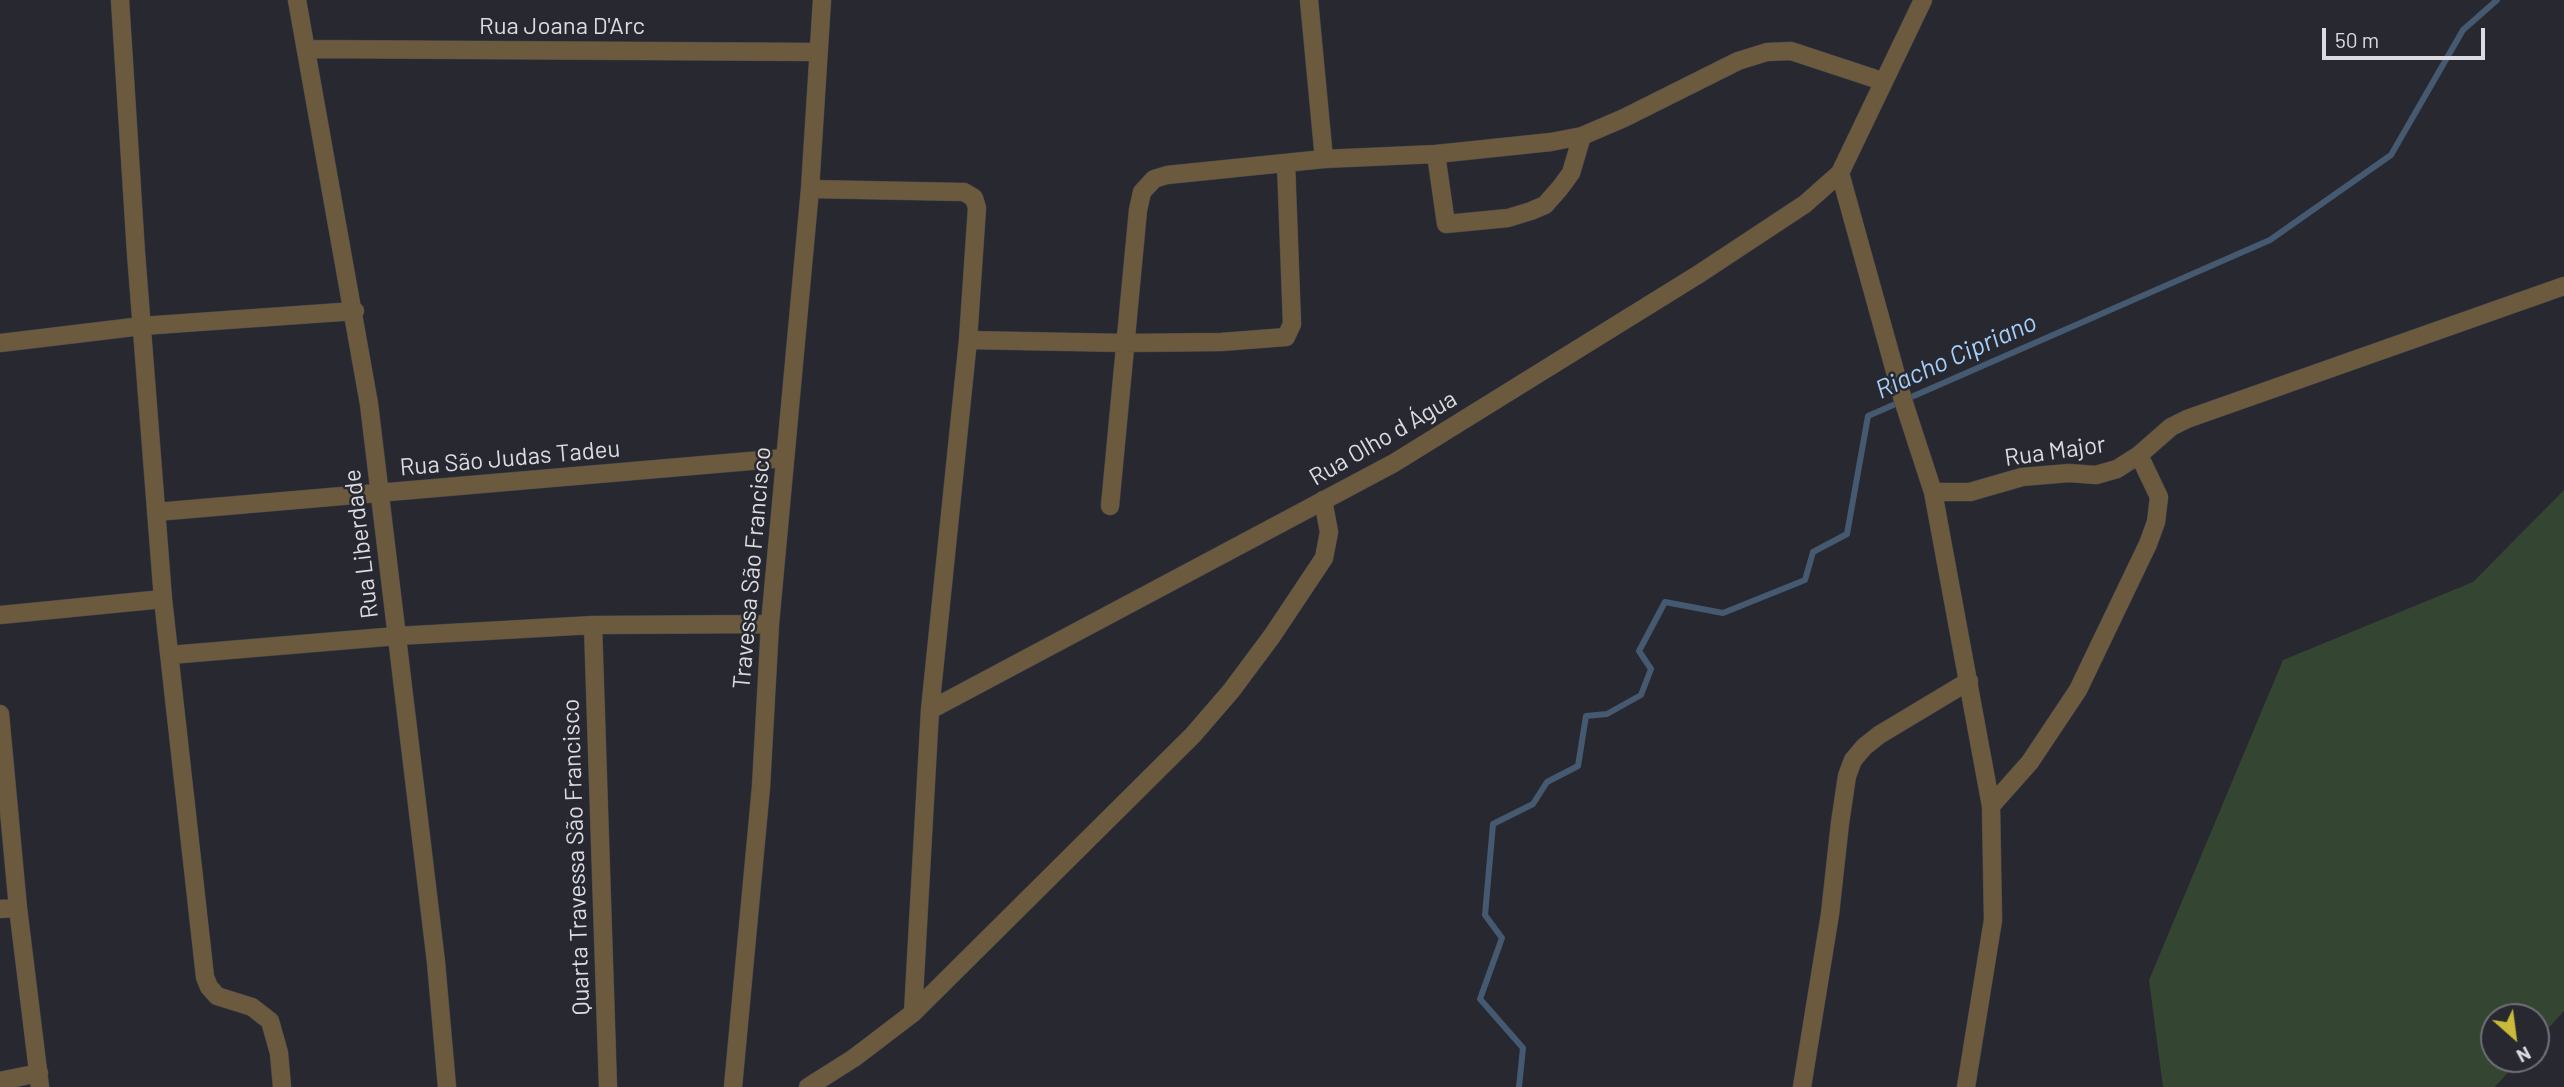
<!DOCTYPE html>
<html>
<head>
<meta charset="utf-8">
<style>
  body { margin:0 }
  #map { position:relative; width:2564px; height:1087px; overflow:hidden; background:#282831; font-family:Barlow,sans-serif }
  canvas { display:block }
  .north { position:absolute; left:2480px; top:1003px; width:70px; height:70px; box-sizing:border-box; background:#282831; border:2px solid #707077; border-radius:50%; rotate:152deg; font-size:19px; font-weight:700; line-height:28px; text-align:center; color:#dbdbe1 }
  .north::after { content:''; display:block; margin:auto; width:24px; height:32px; background:#c9ba3a; clip-path:polygon(50% 0,100% 100%,50% 72%,0 100%) }
  .scale { position:absolute; left:2322px; top:28px; width:163px; height:32px; box-sizing:border-box; border:4px solid #dbdbe1; border-top:0; padding-left:9px; font-size:21px; line-height:24px; white-space:nowrap; color:#dbdbe1; -webkit-text-stroke:5px #282831; paint-order:stroke }
</style>
</head>
<body>
<div id="map">
<canvas width="2564" height="1087"></canvas>
<div class="north">N</div>
<div class="scale">50 m</div>
</div>
<script>
const ctx = document.querySelector('canvas').getContext('2d');
ctx.lineJoin = 'round';
function fillPath(path, color) { ctx.fillStyle = color; ctx.fill(path, 'evenodd'); }
const poly = rows => new Path2D(rows.map(r => 'M' + r).join(''));
function stroke(path, color, width, dash) { ctx.strokeStyle = color; ctx.lineWidth = width; ctx.lineCap = dash ? 'butt' : 'round'; ctx.setLineDash(dash || []); ctx.stroke(path); }
function write(font, color, halo, rows, align = 'center') {
  ctx.font = font + ' Barlow,sans-serif'; ctx.lineWidth = 5; ctx.setLineDash([]); ctx.textBaseline = 'middle'; ctx.strokeStyle = halo; ctx.fillStyle = color; for (const [text, x, y, turn = 0] of rows) {
    ctx.save(); ctx.translate(x, y); ctx.rotate((+turn || 0) * Math.PI / 180); ctx.textAlign = isNaN(turn) ? turn : align; if (halo) ctx.strokeText(text, 0, 0); ctx.fillText(text, 0, 0); ctx.restore();
  }
}
fillPath(poly([
  [2564,490,2564,1011,2536,1042,2536,1017,2494,1017,2494,1059,2520,1059,2495,1087,2163,1087,2149,980,2283,660,2473,582]
]), '#344532');
stroke(poly([
  [1519,1087,1523,1048,1480,999,1502,938,1485,915,1493,824,1533,804,1547,782,1578,766,1586,716,1607,714,1641,695,1651,669,1639,651,1665,602,1723,613,1805,580,1813,552,1847,534,1868,416,2270,240,2391,155,2463,30,2497,0]
]), '#455a70', 6);
const minor = poly([
  [120,0,136,253,163,599,205,977,209,987,217,996,252,1007,270,1021,279,1053,282,1087],
  [297,0,369,404,436,962,447,1087],
  [1309,0,1324,159],
  [306,49,818,52],
  [1436,154,1446,224,1508,218,1531,211,1545,205,1560,188,1571,173,1582,136],
  [1840,173,1903,400,1933,492,1970,492,2022,477,2069,473,2096,475,2117,469,2139,455,2171,427,2187,419,2564,286],
  [810,189,964,192,974,198,977,208,968,340,930,710,913,1013],
  [968,340,1124,343,1221,342,1286,337,1292,324,1286,163],
  [0,343,142,326,355,311],
  [1933,492,1991,806,1993,920,1966,1087],
  [1110,506,1138,210,1142,192,1154,179,1167,175,1324,159,1436,154,1551,142,1582,136,1624,118,1738,61,1767,52,1791,51,1882,81],
  [156,512,785,458],
  [0,615,163,599],
  [593,625,608,1087],
  [170,655,397,636,593,625,770,624],
  [930,710,1394,463,1699,274,1805,204,1840,173,1923,0],
  [0,714,18,908,40,1087],
  [1991,806,2030,762,2078,690,2148,544,2156,522,2159,497,2139,455],
  [0,909,18,908],
  [0,1081,39,1073],
  [733,1087,761,787,770,624,810,189,822,0],
  [808,1087,854,1058,913,1013,1193,735,1231,691,1272,636,1324,558,1329,532,1323,500],
  [1802,1087,1830,914,1840,823,1847,776,1853,760,1864,747,1879,735,1969,681]
]);
stroke(minor, '#45454d', 19);
stroke(minor, '#6c5a3f', 18);
write('24px', '#dbdbe1', '#282831', [
  ["Rua Joana D'Arc",562,26],
  ["Rua Olho d Água",1383,438,-30],
  ["Rua Major",2055,451,-8],
  ["Rua São Judas Tadeu",510,458,-5],
  ["Rua Liberdade",361,544,-97],
  ["Travessa São Francisco",752,568,-85],
  ["Quarta Travessa São Francisco",576,857,-92]
]);
write('italic 26px', '#a4cef9', '#282831', [
  ["Riacho Cipriano",1956,356,-24]
]);
</script>
</body>
</html>
